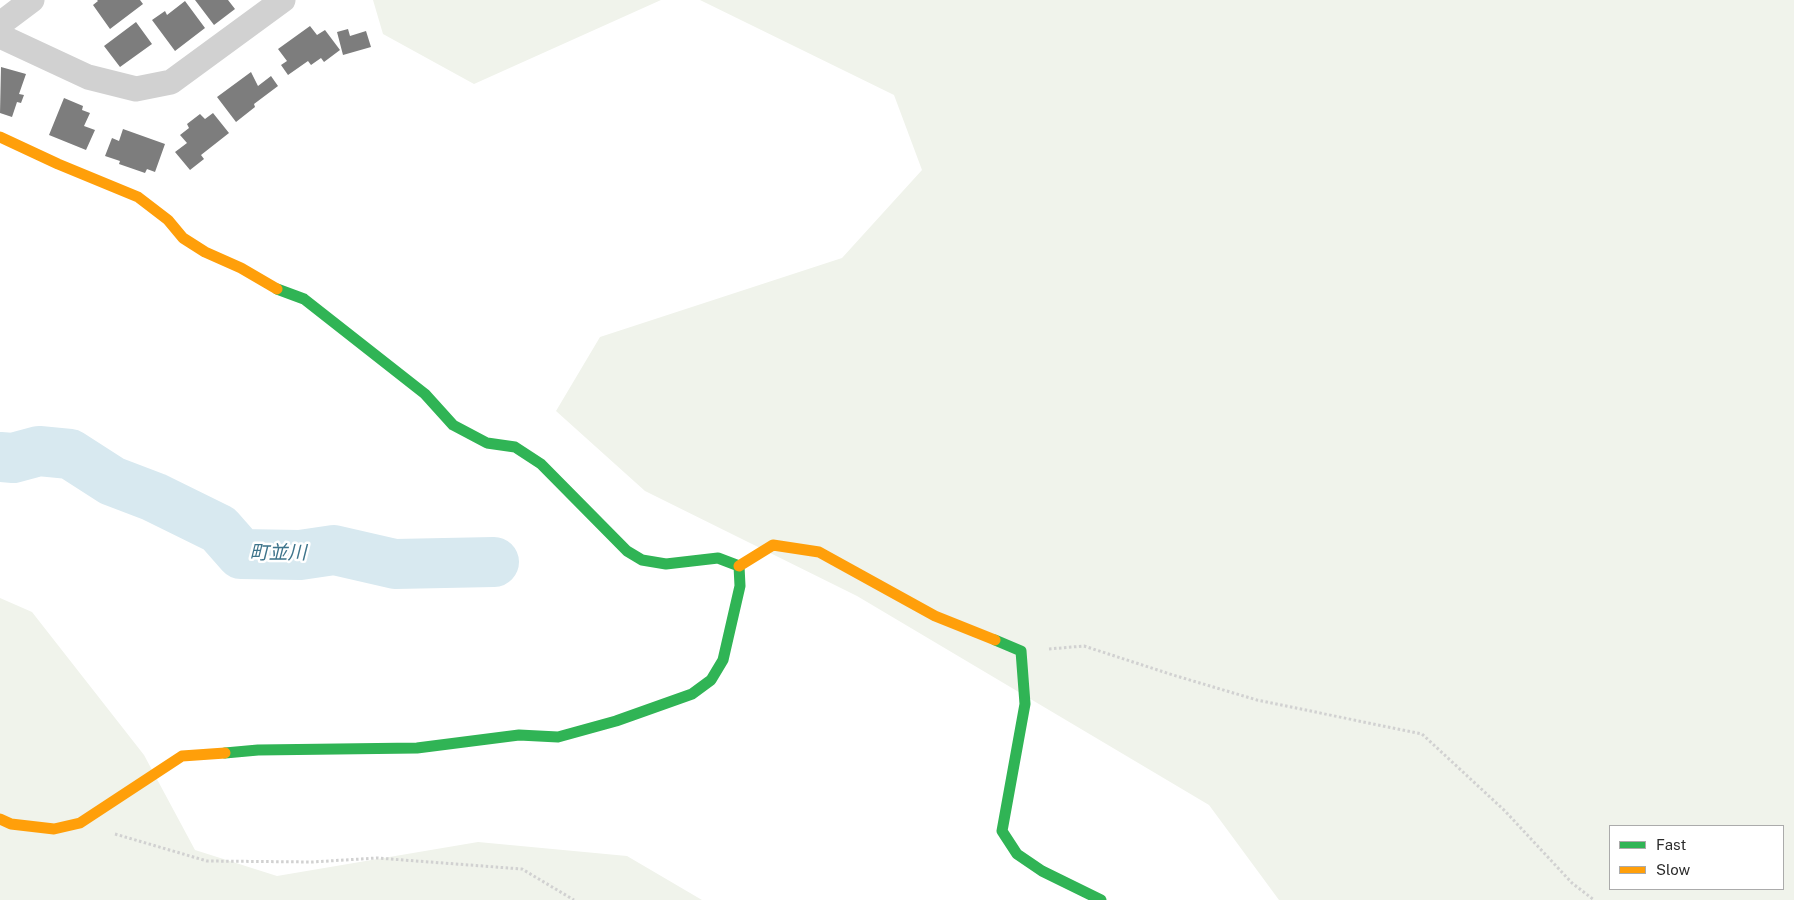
<!DOCTYPE html>
<html>
<head>
<meta charset="utf-8">
<style>
  body { margin:0 }
  #map { position:relative; width:1794px; height:900px; overflow:hidden; background:#fff; font-family:"Public Sans",sans-serif }
  canvas { display:block }
  .legend { position:absolute; left:1609px; top:825px; width:175px; height:65px; box-sizing:border-box; background:#fff; border:1px solid #ababab; margin:0; padding:6px 9px; list-style:none; font-size:15px; color:#2c2c2c }
  .legend li { display:flex; align-items:center; gap:10px; height:25px }
  .legend b { width:25px; border:1px solid #ababab }
</style>
</head>
<body>
<div id="map">
<canvas width="1794" height="900"></canvas>
<ul class="legend">
<li><b style="height:6px;background:#30b455"></b>Fast</li>
<li><b style="height:6px;background:#ff9f0a"></b>Slow</li>
</ul>
</div>
<script>
const ctx = document.querySelector('canvas').getContext('2d');
ctx.lineJoin = 'round';
function fillPath(path, color) { ctx.fillStyle = color; ctx.fill(path, 'evenodd'); }
const poly = rows => new Path2D(rows.map(r => 'M' + r).join(''));
function stroke(path, color, width, dash) { ctx.strokeStyle = color; ctx.lineWidth = width; ctx.lineCap = dash ? 'butt' : 'round'; ctx.setLineDash(dash || []); ctx.stroke(path); }
function write(font, color, halo, rows, align = 'center') {
  ctx.font = font + ' "Public Sans","Noto Sans JP",sans-serif'; ctx.lineWidth = 5; ctx.setLineDash([]); ctx.textBaseline = 'middle'; ctx.strokeStyle = halo; ctx.fillStyle = color; for (const [text, x, y, turn = 0] of rows) {
    ctx.save(); ctx.translate(x, y); ctx.rotate((+turn || 0) * Math.PI / 180); ctx.textAlign = isNaN(turn) ? turn : align; if (halo) ctx.strokeText(text, 0, 0); ctx.fillText(text, 0, 0); ctx.restore();
  }
}
fillPath(poly([
  [373,0,661,0,474,84,383,34],
  [700,0,1794,0,1794,900,1279,900,1209,805,857,596,645,491,556,411,600,337,842,258,922,170,894,95],
  [1610,826,1783,826,1783,889,1610,889],
  [0,598,32,612,144,755,195,850,277,876,478,842,627,856,702,900,0,900]
]), '#f0f3eb');
stroke(poly([
  [0,457,13,458,39,451,70,454,112,481,154,497,219,529,241,554,300,555,334,550,395,564,494,562]
]), '#d8e9f0', 50);
fillPath(poly([
  [97,0,140,0,143,4,110,29,93,5,98,1],
  [195,0,228,0,235,9,214,25],
  [185,1,205,28,175,51,152,20,165,11,167,15],
  [136,22,152,44,120,67,104,46],
  [310,26,317,35,325,30,340,50,324,62,321,58,311,65,308,61,288,75,281,65,287,61,278,49],
  [348,29,350,36,366,31,371,47,343,55,337,32],
  [1,67,26,74,19,94,24,95,21,103,17,102,12,117,0,113],
  [251,72,258,86,271,76,278,86,254,104,255,107,236,122,217,97],
  [64,98,83,106,82,110,90,113,84,126,95,130,86,150,49,135],
  [213,113,229,133,201,155,204,159,190,170,175,152,187,143,180,135,189,128,187,124,200,114,205,119],
  [123,129,165,144,155,172,147,169,145,173,119,164,120,161,105,156,112,138,119,141]
]), '#7d7d7d');
stroke(poly([
  [1049,649,1084,646,1173,675,1257,700,1422,734,1505,811,1572,883,1594,900],
  [115,834,207,861,312,862,377,858,522,869,574,900]
]), '#d1d1d1', 3, [2.5, 2.5]);
stroke(poly([
  [0,24,32,0],
  [0,36,88,77,136,89,171,82,283,0]
]), '#d1d1d1', 25);
stroke(poly([
  [277,289,304,299,425,394,453,425,487,443,515,447,541,464,627,551,642,560,666,564,718,558,739,566],
  [995,640,1021,651,1025,704,1002,831,1017,854,1042,871,1101,900],
  [225,753,258,750,417,748,519,735,558,737,616,721,692,694,711,680,723,660,740,586,739,566]
]), '#30b455', 11);
stroke(poly([
  [0,137,58,164,138,197,168,220,183,238,205,252,241,268,277,289],
  [739,566,773,545,819,552,935,616,995,640],
  [0,819,11,824,54,829,80,823,182,756,225,753]
]), '#ff9f0a', 11);
write('italic 19px', '#3e748b', '#fff', [
  ["町並川",278,553]
]);
</script>
</body>
</html>
